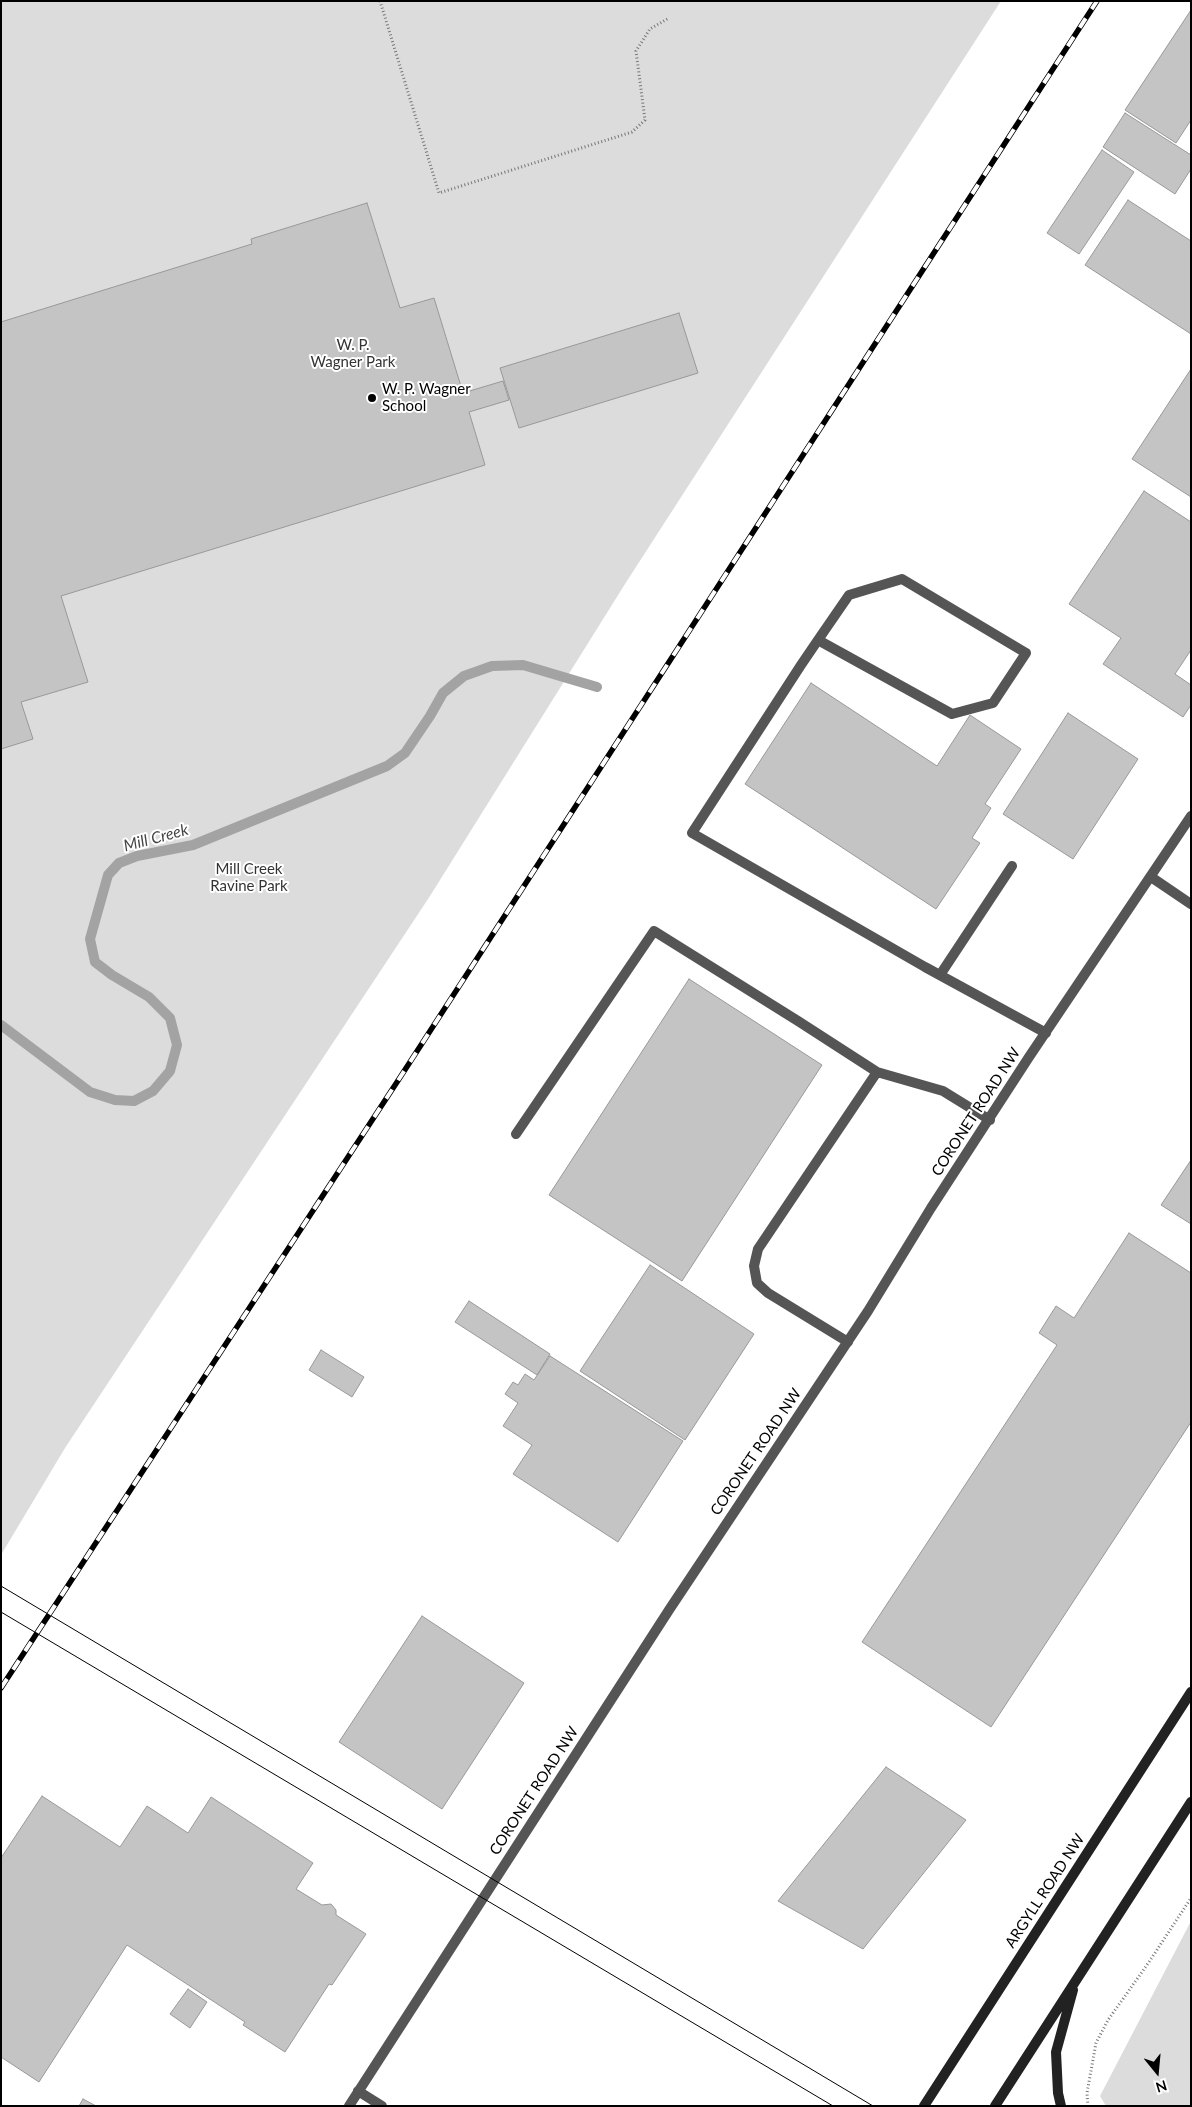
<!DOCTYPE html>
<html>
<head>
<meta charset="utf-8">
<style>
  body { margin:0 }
  #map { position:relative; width:1192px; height:2107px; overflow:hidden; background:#fff; font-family:Lato,sans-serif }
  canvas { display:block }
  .frame { position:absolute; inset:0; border:2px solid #000; pointer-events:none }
  .north { position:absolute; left:1132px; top:2047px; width:50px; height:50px; -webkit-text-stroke:4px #fff; paint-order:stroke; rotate:163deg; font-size:14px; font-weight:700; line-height:20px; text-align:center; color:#000 }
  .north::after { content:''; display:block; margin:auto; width:18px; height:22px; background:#000; clip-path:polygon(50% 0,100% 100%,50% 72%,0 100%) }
</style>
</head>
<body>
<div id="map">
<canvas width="1192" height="2107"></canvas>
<div class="frame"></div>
<div class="north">N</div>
</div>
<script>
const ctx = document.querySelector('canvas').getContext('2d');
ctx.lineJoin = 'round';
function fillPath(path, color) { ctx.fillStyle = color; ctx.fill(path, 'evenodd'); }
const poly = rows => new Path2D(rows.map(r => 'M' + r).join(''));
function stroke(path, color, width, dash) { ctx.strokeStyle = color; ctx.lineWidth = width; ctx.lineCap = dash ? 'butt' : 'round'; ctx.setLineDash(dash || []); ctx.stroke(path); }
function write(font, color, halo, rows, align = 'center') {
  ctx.font = font + ' Lato,sans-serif'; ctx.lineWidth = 4; ctx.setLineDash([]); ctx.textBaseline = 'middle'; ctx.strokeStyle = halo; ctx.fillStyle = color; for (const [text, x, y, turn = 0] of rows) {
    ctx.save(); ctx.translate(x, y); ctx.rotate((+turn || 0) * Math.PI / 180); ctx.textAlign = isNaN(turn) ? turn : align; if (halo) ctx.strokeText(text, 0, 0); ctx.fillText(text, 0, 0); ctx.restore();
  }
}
fillPath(poly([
  [1,1,1001,1,625,584,430,896,65,1448,1,1555],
  [1191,1921,1191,2106,1106,2106,1100,2096]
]), '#dcdcdc');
stroke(poly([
  [1,1025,90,1092,115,1100,134,1101,153,1091,170,1071,177,1045,170,1018,149,997,112,975,95,962,90,939,108,875,119,863,137,856,193,845,387,766,405,753,430,716,443,693,464,676,492,666,523,665,597,687]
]), '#a3a3a3', 10);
const building = poly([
  [1191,10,1191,120,1176,143,1125,110,1191,10],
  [1125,113,1191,155,1191,169,1175,194,1103,147,1125,113],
  [1102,150,1134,172,1079,254,1047,233,1102,150],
  [1128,200,1191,241,1191,334,1085,265,1128,200],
  [367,203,400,308,434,298,463,393,503,381,509,400,469,412,485,465,61,596,88,682,21,702,33,739,1,749,1,322,252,244,251,239,367,203],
  [679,313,698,373,519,428,500,368,679,313],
  [1191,369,1191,497,1132,459,1191,369],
  [1144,491,1191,522,1191,650,1175,674,1191,685,1191,705,1183,717,1103,664,1121,638,1069,604,1144,491],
  [811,683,937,766,970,715,1021,749,985,804,991,808,972,838,980,843,936,909,745,784,811,683],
  [1068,713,1138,759,1073,859,1003,814,1068,713],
  [689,979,822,1065,682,1281,549,1195,689,979],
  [1191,1160,1191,1224,1161,1205,1191,1160],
  [1129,1233,1191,1273,1191,1422,991,1727,862,1642,1057,1345,1039,1333,1056,1306,1074,1318,1129,1233],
  [650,1265,754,1334,685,1440,580,1371,650,1265],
  [469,1301,550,1354,537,1375,455,1322,469,1301],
  [321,1350,364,1377,352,1397,309,1370,321,1350],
  [550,1356,683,1441,618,1542,513,1474,532,1445,503,1426,518,1403,505,1394,513,1382,518,1385,525,1374,534,1380,550,1356],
  [422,1616,524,1683,442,1809,339,1742,422,1616],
  [886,1767,966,1820,863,1949,778,1901,886,1767],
  [42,1796,120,1847,147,1806,188,1833,211,1797,313,1863,296,1889,322,1905,331,1904,336,1910,336,1915,366,1934,332,1985,329,1984,285,2052,243,2025,245,2022,127,1945,39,2082,1,2057,1,1858,42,1796],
  [188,1989,207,2002,190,2028,170,2014,188,1989],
  [83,2099,96,2106,79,2106,83,2099]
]);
fillPath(building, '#c4c4c4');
stroke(building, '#999', 1);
stroke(poly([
  [380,1,439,193,632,132,645,120,636,51,650,29,669,18],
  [1088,2106,1087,2093,1096,2043,1108,2020,1147,1965,1191,1898]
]), '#777', 3, [1, 2.5]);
stroke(poly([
  [818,640,952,714,993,703,1026,653,902,579,849,595,818,640,801,665,692,833,925,967,1046,1033],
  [1151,877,1191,904],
  [940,975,1012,866],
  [516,1134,654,931,798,1021,877,1072,943,1091,990,1120],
  [848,1342,768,1293,757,1283,754,1266,758,1249,877,1072],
  [358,2091,382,2106]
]), '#555', 10);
stroke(poly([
  [349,2106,669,1610,868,1311,931,1208,1029,1057,1191,816]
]), '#555', 10);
stroke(poly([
  [924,2106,1191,1692],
  [995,2106,1191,1802],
  [1061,2106,1058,2093,1056,2052,1073,1990]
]), '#222', 10);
stroke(poly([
  [1,1586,873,2106],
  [1,1612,833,2106]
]), '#000', 1);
const rail = poly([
  [1,1688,399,1079,1097,1]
]);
stroke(rail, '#000', 5.5);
stroke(rail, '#fff', 4, [11]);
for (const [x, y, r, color] of [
  [372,398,5,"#000"]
]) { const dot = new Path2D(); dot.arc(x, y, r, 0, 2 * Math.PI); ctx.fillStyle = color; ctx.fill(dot); stroke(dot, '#fff', 2); }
write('15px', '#333', '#fff', [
  ["W. P.",353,345],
  ["Wagner Park",353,362],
  ["Mill Creek",249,869],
  ["Ravine Park",249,886]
]);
write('15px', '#000', '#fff', [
  ["W. P. Wagner",382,389],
  ["School",382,406]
], 'left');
write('15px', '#000', '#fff', [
  ["CORONET ROAD NW",976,1112,-57],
  ["CORONET ROAD NW",756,1452,-56],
  ["CORONET ROAD NW",534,1791,-57],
  ["ARGYLL ROAD NW",1045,1891,-57]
]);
write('italic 16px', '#444', '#fff', [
  ["Mill Creek",156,838,-15]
]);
</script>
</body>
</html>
